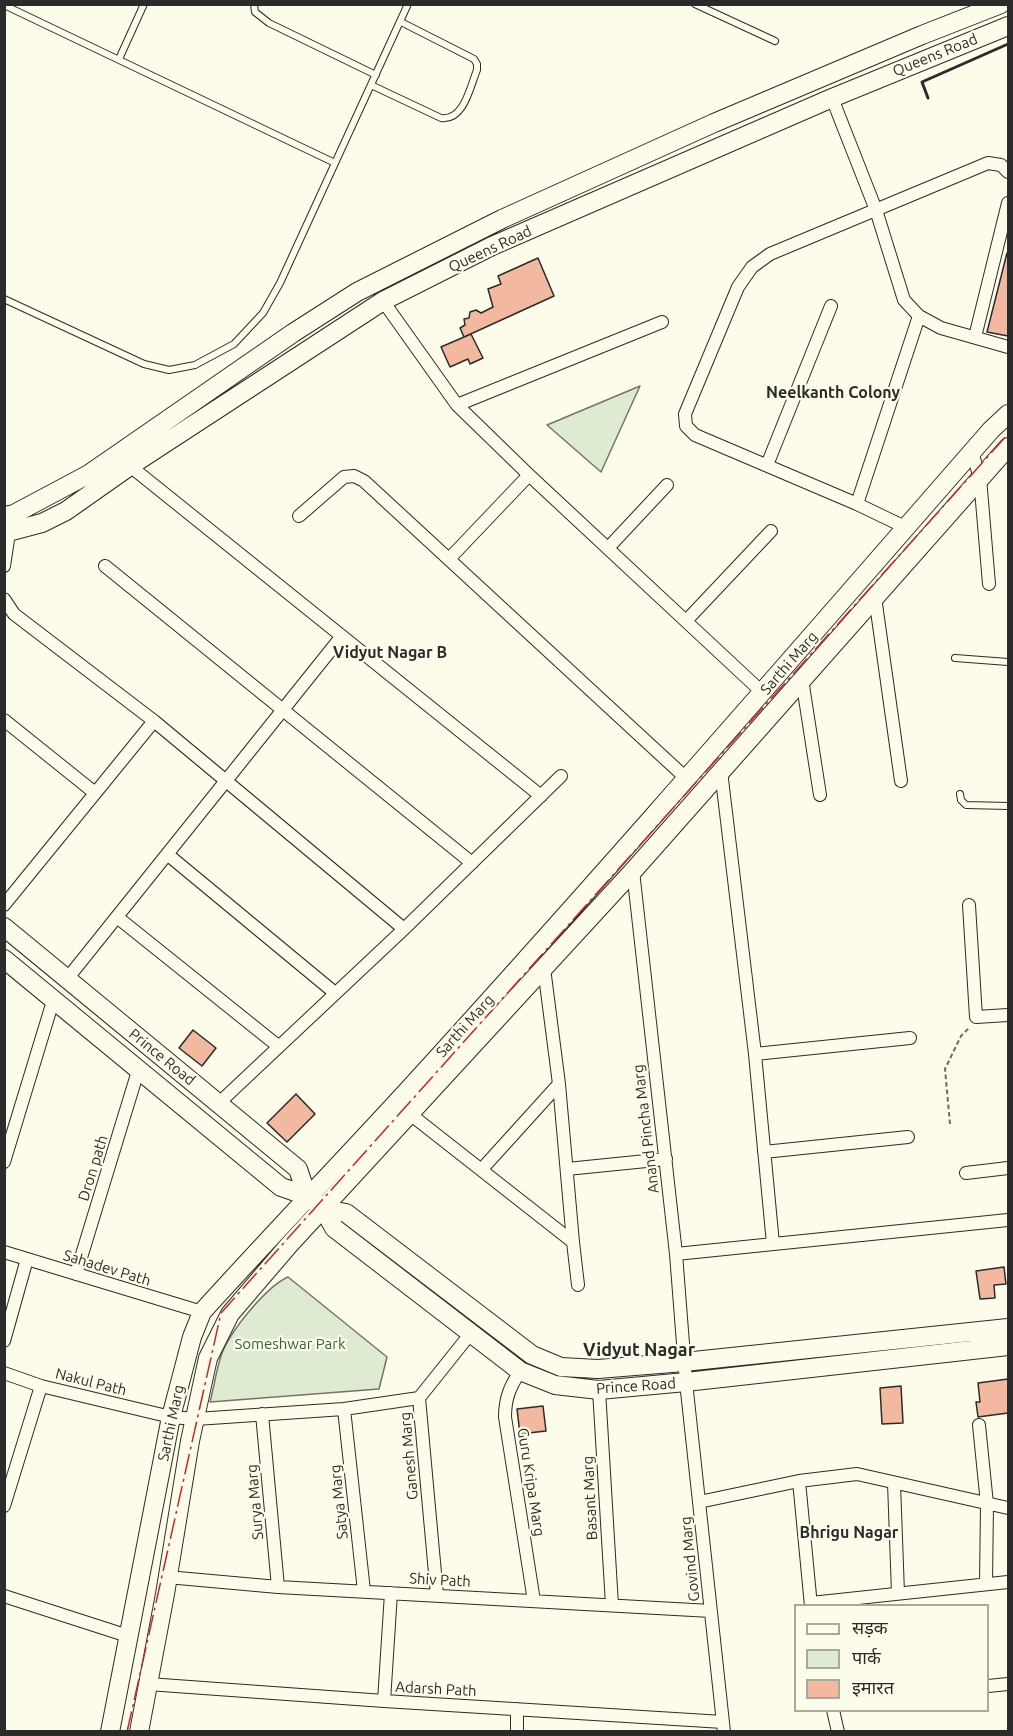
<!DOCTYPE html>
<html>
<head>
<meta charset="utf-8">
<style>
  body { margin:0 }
  #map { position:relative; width:1013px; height:1736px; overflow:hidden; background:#fdfbea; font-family:Ubuntu,"Noto Sans Devanagari",sans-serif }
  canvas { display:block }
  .frame { position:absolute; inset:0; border:6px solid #2b2b2b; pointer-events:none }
  .legend { position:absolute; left:794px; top:1604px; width:195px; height:108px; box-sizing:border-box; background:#fdfbea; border:2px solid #a9a89e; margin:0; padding:8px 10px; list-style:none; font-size:18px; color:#2b2b2b }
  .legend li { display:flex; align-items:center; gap:12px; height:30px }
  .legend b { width:30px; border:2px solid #a9a89e }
</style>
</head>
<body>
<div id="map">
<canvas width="1013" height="1736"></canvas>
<div class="frame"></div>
<ul class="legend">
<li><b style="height:8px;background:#fdfbea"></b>सड़क</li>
<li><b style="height:16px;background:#deebd1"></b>पार्क</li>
<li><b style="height:16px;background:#f2b8a0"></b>इमारत</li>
</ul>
</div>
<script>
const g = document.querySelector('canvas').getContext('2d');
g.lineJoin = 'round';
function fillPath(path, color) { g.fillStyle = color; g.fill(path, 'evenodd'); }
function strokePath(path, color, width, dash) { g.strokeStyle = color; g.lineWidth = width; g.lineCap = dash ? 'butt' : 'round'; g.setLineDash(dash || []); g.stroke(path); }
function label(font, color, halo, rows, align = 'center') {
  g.font = font + ' Ubuntu,sans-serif'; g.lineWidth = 4.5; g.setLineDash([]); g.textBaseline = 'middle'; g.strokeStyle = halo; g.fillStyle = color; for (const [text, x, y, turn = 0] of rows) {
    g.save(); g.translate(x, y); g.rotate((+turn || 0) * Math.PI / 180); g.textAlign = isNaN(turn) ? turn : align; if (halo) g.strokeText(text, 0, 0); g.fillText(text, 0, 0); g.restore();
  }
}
const green = new Path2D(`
  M640,386L601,472L547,425Z
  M288,1277L387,1357L379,1389L210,1402C214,1387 216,1371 221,1356C229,1332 266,1287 288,1277Z`);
fillPath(green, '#deebd1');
strokePath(green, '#74746e', 1.5);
const building = new Path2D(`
  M1007,253H1008V336L987,332Z
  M538,258L554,296L464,337L460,328L465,325L464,319L469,318L470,312L476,310L481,313L493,307L488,289L501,284L498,276Z
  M471,334L483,358L470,364L468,359L450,367L441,347Z
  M193,1030L216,1048L202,1066L179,1048Z
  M296,1094L315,1114L287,1142L267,1123Z
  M1004,1267L1006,1284L994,1285L995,1298L980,1299L976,1271Z
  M1008,1379V1413L978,1417L976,1402H980L978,1383Z
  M901,1386L903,1423L882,1424L880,1388Z
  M543,1406L546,1431L520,1434L517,1409Z`);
fillPath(building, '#f2b8a0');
strokePath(building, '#2b2b2b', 1.5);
const lane = new Path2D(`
  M254,4L255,12L269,23L376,75
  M695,4L775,41
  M4,5L335,163
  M119,59L144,4
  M371,85L441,118C464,121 470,87 477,70V64L474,59L401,22
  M4,299L144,364L169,370L195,365L234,344L263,313L280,283L408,4
  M955,658L1008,662
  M960,794L961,800L966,805L1008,806`);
const street = new Path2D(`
  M832,98L876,210L904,300L919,316L857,504
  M383,301L457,405L529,475L763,693
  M919,316L941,328L1008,347
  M975,337L1008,203
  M457,405L662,322
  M972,452L980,478L989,584
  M767,465L831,306
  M130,466L541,796
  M299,516L344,477L354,476L364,481L687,779
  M907,528L857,504L695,435L686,426L685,414L738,287L752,267L770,254L988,163L1001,165L1008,172
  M608,548L667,485
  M449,559L529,475
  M4,566L9,533
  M105,566L472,863
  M875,597L901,781
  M4,599L14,614L154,721L404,929
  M686,621L771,531
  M802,679L820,795
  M4,720L95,793
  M721,771L755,1054L773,1244
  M167,854L335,993
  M633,871L676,1254L686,1382L724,1732
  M4,905L154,721
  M969,905L976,1017L1008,1015
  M117,917L278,1046
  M544,968L559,1084L573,1242L578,1285
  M67,979L342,636
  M755,1054L910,1038
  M219,1103L404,929L561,776
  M410,1114L573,1242
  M764,1152L908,1137
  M4,1162L53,1001
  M482,1169L559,1084
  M567,1169L666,1159
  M966,1173L1008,1168
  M4,1252L202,1312
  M676,1254L1008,1220
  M76,1274L138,1071
  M4,1341L27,1259
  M520,1371C510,1387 505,1398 505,1417L534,1601
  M4,1373L41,1386L171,1417L196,1419L344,1409L419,1398
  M599,1390L612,1605
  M344,1409L364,1591
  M262,1414L278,1587
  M979,1425L987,1504L986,1584
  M799,1481L811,1606
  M894,1483L898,1593
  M699,1502L799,1481L857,1474L1008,1508
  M4,1506L41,1386
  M167,1577L278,1587L711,1611
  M437,1595L419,1398L471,1333
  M4,1596L128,1636
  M811,1603L1008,1582
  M148,1684L384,1701L723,1722
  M988,1686L1008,1684
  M384,1701L391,1593
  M833,1710L838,1732
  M517,1732V1709`);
const secondary = new Path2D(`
  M4,516L14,514L89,474L293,333L357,292L502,219L714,123L922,35L1001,4
  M4,533L42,523L66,511L130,466L383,301L492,246L832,98L1008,26
  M4,927L298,1169L307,1196
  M4,959L281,1187C311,1197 319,1199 334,1228L520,1371L555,1385L599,1390L686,1382L1008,1346
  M324,1209L346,1213L532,1355L561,1367L598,1369L684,1362L1008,1328
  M110,1732L171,1417L192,1337L202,1312C270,1237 340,1164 408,1090C606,873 798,651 991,430L1008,414
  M139,1732L165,1594L190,1441L208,1358L230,1314L289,1245L633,871L1008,447`);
strokePath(lane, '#2b2b2b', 8);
strokePath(street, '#2b2b2b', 14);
strokePath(secondary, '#2b2b2b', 20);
strokePath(new Path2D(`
  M950,1124L945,1069L961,1036L969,1028`), '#6a6964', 2, [4.5, 3]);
strokePath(lane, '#fdfbea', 6);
strokePath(street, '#fdfbea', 12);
strokePath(secondary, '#fdfbea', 18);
strokePath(new Path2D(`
  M928,98L922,82L1008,44`), '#2b2b2b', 3);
strokePath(new Path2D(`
  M127,1732L221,1313L1008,434`), '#c62828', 1.5, [21, 4.5, 3, 4.5]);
label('15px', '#2b2b2b', '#fdfbea', [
  ["Queens Road",935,55,-22],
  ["Queens Road",490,249,-25],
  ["Sarthi Marg",789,663,-49],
  ["Sarthi Marg",465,1026,-48],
  ["Prince Road",162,1057,39],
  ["Anand Pincha Marg",646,1129,-97],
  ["Dron path",93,1168,-73],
  ["Sahadev Path",107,1268,17],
  ["Nakul Path",91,1382,14],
  ["Prince Road",636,1386,-4],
  ["Sarthi Marg",171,1423,-78],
  ["Ganesh Marg",409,1456,-95],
  ["Guru Kripa Marg",531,1482,81],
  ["Basant Marg",590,1498,-93],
  ["Surya Marg",255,1502,-95],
  ["Satya Marg",339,1502,-96],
  ["Govind Marg",690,1559,-96],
  ["Shiv Path",440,1580,3],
  ["Adarsh Path",436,1689,3]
]);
label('15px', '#34623c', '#fdfbea', [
  ["Someshwar Park",290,1344]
]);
label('bold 16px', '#2b2b2b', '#fdfbea', [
  ["Neelkanth Colony",833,393],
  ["Vidyut Nagar B",390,653],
  ["Bhrigu Nagar",849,1533]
]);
label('bold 18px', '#2b2b2b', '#fdfbea', [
  ["Vidyut Nagar",639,1350]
]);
</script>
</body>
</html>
